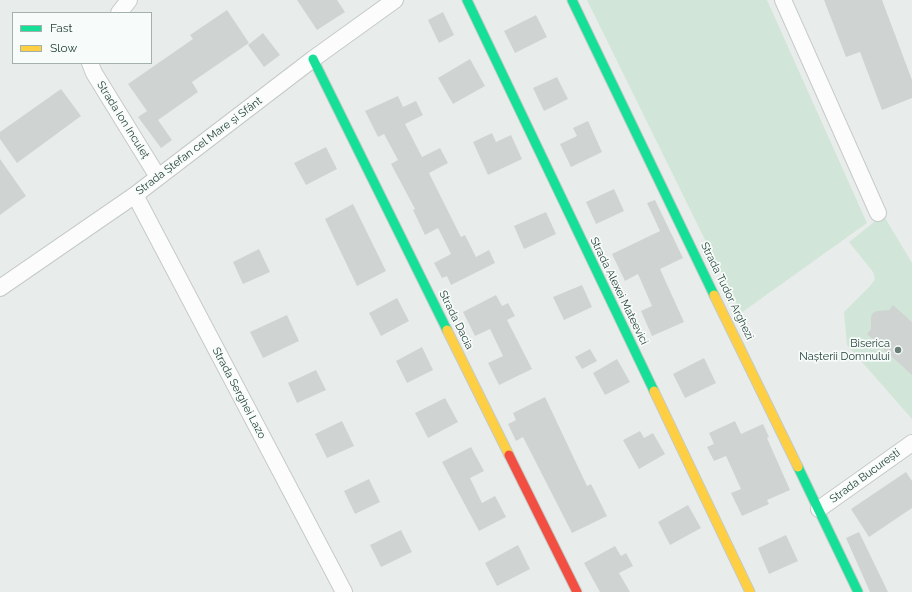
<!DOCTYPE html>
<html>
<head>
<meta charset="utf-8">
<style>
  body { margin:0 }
  #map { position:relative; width:912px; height:592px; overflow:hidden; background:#e8edeb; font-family:Raleway,sans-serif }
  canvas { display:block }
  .legend { position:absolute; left:12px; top:12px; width:140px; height:52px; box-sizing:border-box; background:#f7fbf9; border:1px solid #a3b1ad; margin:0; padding:5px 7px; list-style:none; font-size:12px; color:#24423a }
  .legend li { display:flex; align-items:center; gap:8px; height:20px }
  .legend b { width:20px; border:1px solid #a3b1ad }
</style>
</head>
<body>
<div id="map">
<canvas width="912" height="592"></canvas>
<ul class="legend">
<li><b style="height:5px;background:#16e098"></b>Fast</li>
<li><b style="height:5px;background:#ffcf43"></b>Slow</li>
</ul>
</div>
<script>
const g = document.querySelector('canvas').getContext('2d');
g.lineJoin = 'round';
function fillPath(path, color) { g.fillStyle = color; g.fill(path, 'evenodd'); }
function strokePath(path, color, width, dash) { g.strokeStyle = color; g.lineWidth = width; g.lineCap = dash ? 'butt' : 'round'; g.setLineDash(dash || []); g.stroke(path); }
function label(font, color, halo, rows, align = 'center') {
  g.font = font + ' Raleway,sans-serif'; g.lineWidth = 3.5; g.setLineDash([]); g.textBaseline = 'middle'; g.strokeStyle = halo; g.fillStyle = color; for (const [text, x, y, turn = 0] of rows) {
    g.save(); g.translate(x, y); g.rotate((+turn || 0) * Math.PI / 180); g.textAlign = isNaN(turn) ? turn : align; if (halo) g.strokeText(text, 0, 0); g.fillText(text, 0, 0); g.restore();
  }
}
fillPath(new Path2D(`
  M587,0H767L867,223L741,313Z
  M884,216L912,263V419L847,345L844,312L870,286L875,279L873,272L849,242L874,222Z`), '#d1e6d8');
fillPath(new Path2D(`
  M297,0H337L345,12L317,30Z
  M824,0H882L912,80V98L882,110L860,52L846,57Z
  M227,10L249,43L192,82L198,92L158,120L172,140L161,148L138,117L147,111L128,84L193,39L190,35Z
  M443,12L454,35L439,43L428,20Z
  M536,15L547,37L515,53L504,31Z
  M263,33L280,55L264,67L248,45Z
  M470,59L485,86L453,104L438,78Z
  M557,77L568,99L544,111L533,88Z
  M61,89L81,116L17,163L0,139V132Z
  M398,96L403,107L416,101L423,115L405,124L422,157L440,148L448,163L429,173L461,237L465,235L476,257L489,250L495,263L451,285L447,276L442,278L434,263L451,254L438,228L425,235L413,210L415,209L391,164L398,160L384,134L378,137L365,111Z
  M588,121L602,152L571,167L560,144L577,136L573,128Z
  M492,133L496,142L511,135L522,159L488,175L473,142Z
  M326,147L337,169L306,185L294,163Z
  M0,159L26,196L0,215Z
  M614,189L624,211L596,224L586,202Z
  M655,200L683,258L660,269L684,322L652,336L641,311L652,306L638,274L625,281L612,254L660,231L647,203Z
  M353,204L386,271L357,286L325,219Z
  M546,212L556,234L524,249L514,226Z
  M259,249L270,272L243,284L233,262Z
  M582,285L592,307L564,320L553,297Z
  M496,295L502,306L508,303L515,316L507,320L532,369L499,385L488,363L503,356L490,329L475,336L463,312Z
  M397,298L409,321L381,336L369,313Z
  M893,305L912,322V375L867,334L871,329V317L873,313L877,311L889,310Z
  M287,315L299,341L263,358L250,332Z
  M422,347L433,370L407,383L396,361Z
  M590,349L597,361L582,369L575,357Z
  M704,358L716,383L685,398L673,374Z
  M617,359L630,382L605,395L593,373Z
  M316,370L326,390L297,403L288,383Z
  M545,397L587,486L591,484L607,516L572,533L523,437L516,441L508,424L516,420L513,413Z
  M445,398L458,422L428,438L415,413Z
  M342,421L354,446L327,458L315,434Z
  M735,421L741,434L763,424L769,437L767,438L790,490L767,500L769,504L742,516L731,493L741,489L726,456L714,461L707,447L714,444L709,433Z
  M640,431L644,438L653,433L665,454L639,469L623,440Z
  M471,447L484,471L470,478L482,503L495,496L506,517L479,531L442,462Z
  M906,472L912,481V508L869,537L851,509Z
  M369,479L380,502L355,514L344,491Z
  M688,505L701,528L670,545L658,522Z
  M401,530L412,552L381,567L370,545Z
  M859,532L888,592H870L846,538Z
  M786,535L798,561L769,574L758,548Z
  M518,545L530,569L497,586L485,563Z
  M615,546L621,556L626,553L633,566L619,573L630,592H600L584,563Z`), '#cfd4d2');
const street = new Path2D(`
  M783,0L878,213
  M119,13L129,0
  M90,63L94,73L158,177
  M135,195L344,592
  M0,288L135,195L313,59L395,0
  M819,509L912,443`);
const fast = new Path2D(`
  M467,0L654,391
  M572,0L714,295
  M313,59L447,330
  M798,467L858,592`);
const slow = new Path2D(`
  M714,295L798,467
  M447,330L509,455
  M654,391L750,592`);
const jam = new Path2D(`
  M509,455L577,592`);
strokePath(street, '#c5cac8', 18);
strokePath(fast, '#c3cbc8', 11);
strokePath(slow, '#c3cbc8', 11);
strokePath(jam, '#c3cbc8', 11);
strokePath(street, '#fcfcfc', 16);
strokePath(fast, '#16e098', 9);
strokePath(slow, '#ffcf43', 9);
strokePath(jam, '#f24e42', 9);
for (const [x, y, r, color] of [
  [898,350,4,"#697e78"]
]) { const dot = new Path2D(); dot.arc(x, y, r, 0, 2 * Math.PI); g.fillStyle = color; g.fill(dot); strokePath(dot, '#f7fbf9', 1.5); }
label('11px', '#24423a', '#f7fbf9', [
  ["Strada Ion Inculeț",123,120,58],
  ["Strada Ștefan cel Mare și Sfânt",199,146,-37],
  ["Strada Alexei Mateevici",619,291,64],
  ["Strada Tudor Arghezi",727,291,64],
  ["Strada Dacia",456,320,64],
  ["Strada Serghei Lazo",239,393,62],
  ["Strada București",865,476,-36]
]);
label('11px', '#24423a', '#f7fbf9', [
  ["Biserica",890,344],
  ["Nașterii Domnului",890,357]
], 'right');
</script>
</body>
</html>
